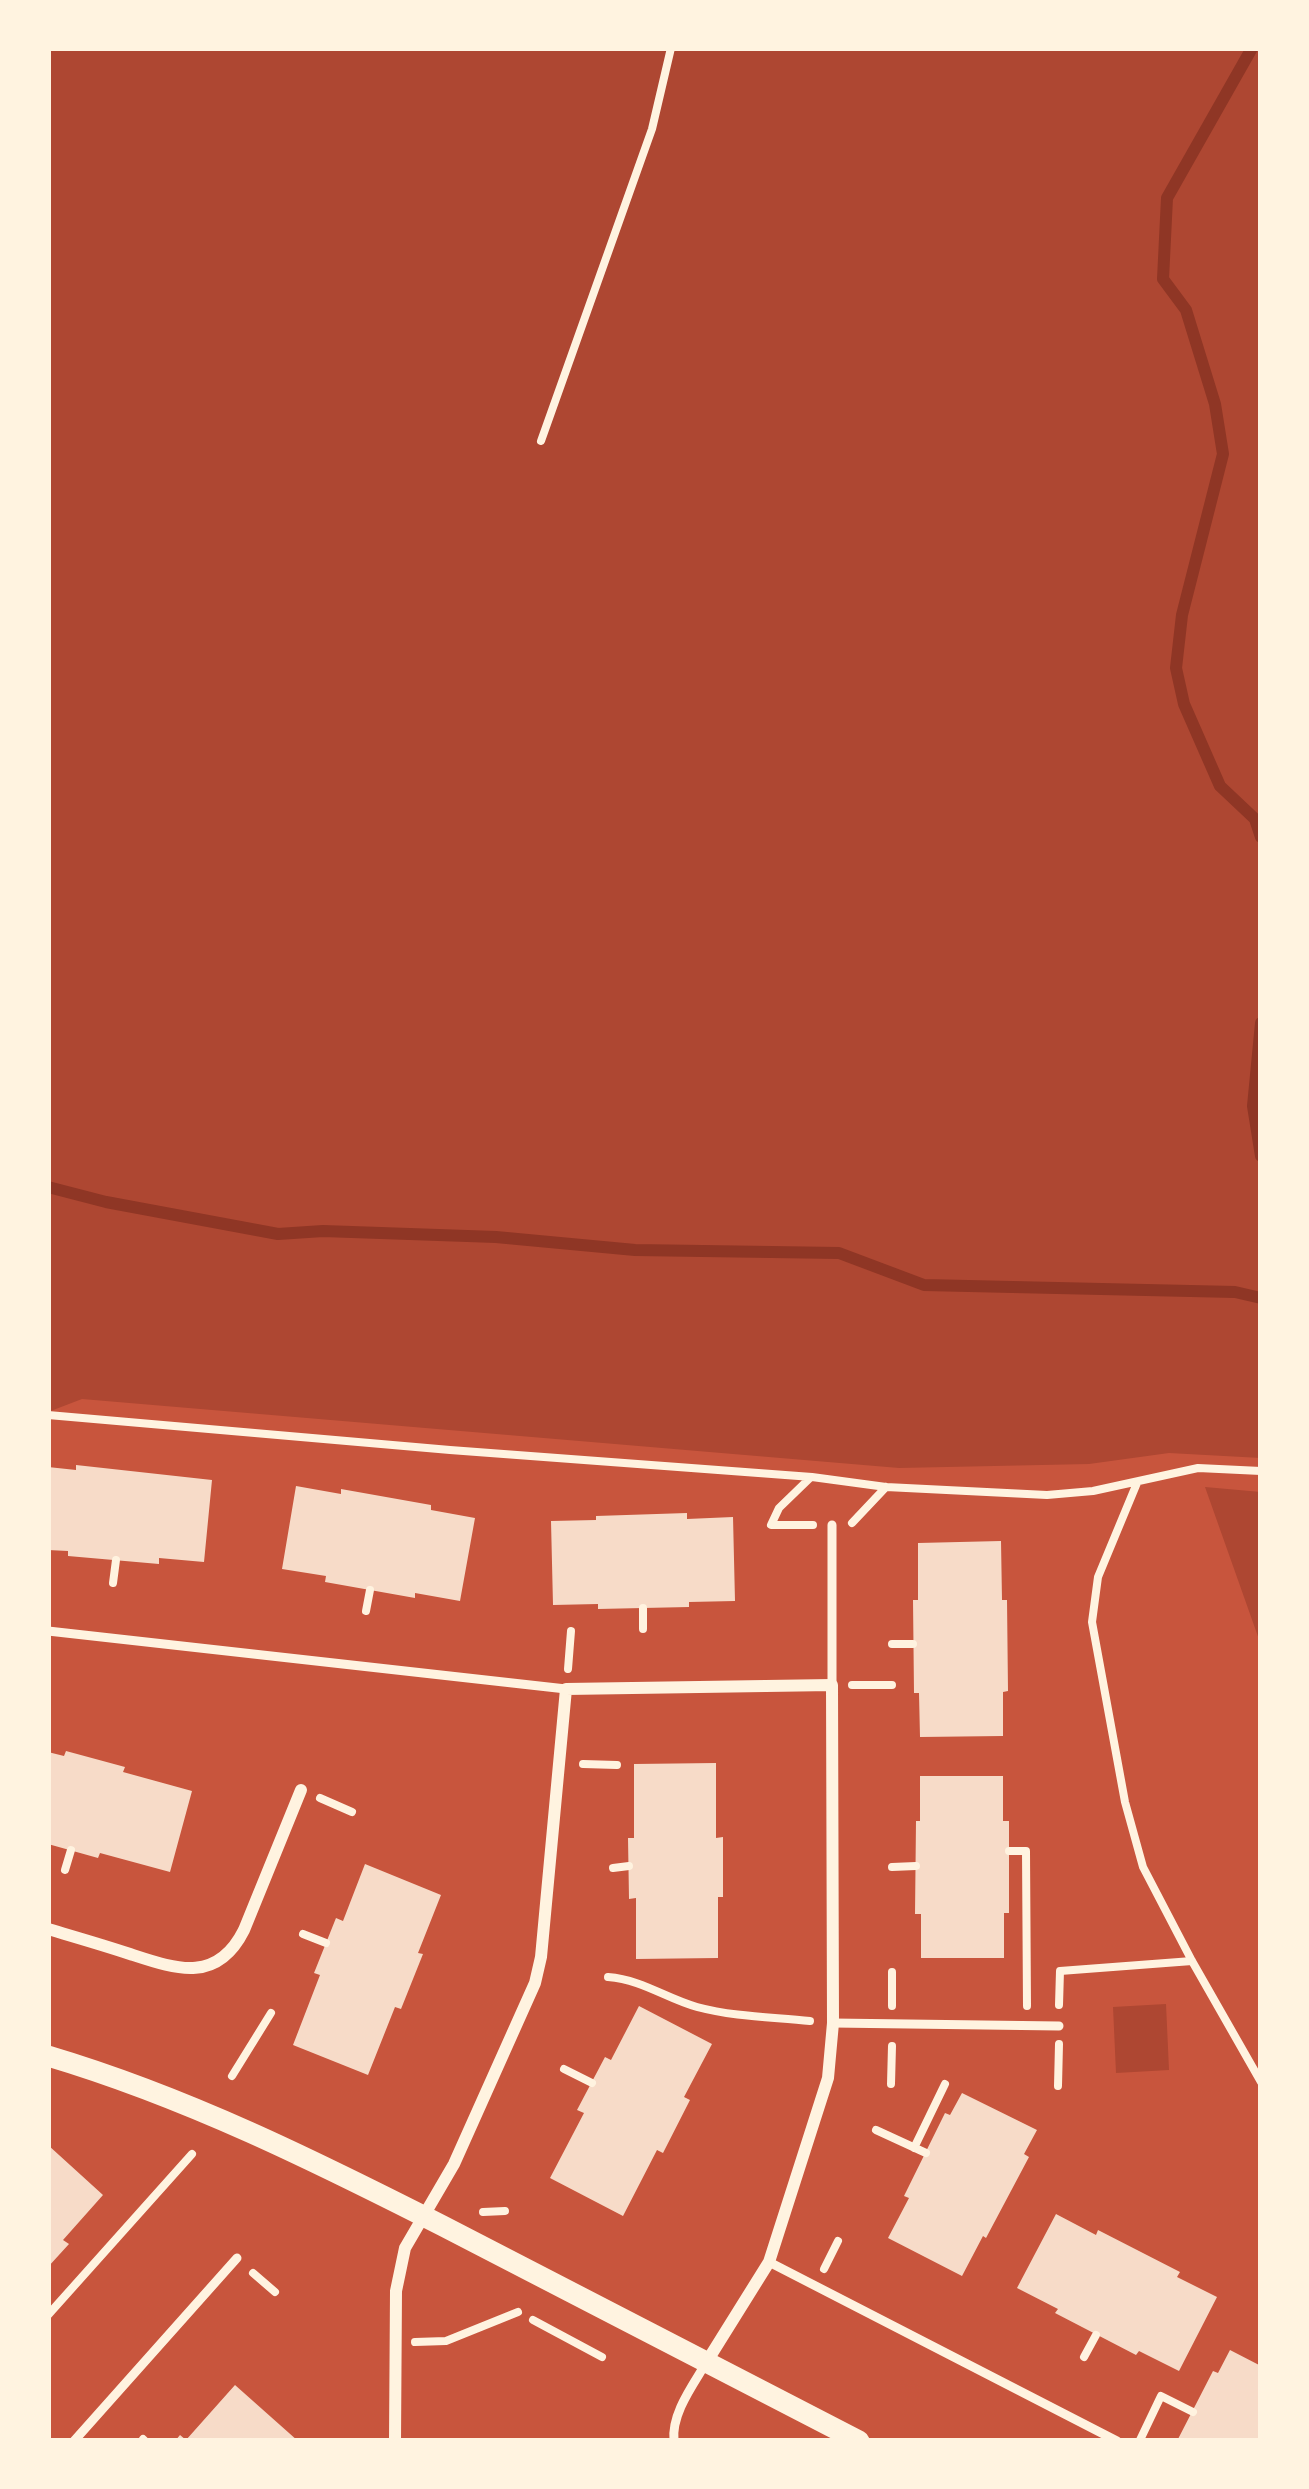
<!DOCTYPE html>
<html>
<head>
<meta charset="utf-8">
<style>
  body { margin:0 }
  #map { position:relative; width:1309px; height:2489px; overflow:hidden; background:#c8553d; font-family:"Public Sans",sans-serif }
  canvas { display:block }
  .frame { position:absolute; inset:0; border:51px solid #fff3e0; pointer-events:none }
</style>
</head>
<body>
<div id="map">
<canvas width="1309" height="2489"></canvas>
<div class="frame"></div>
</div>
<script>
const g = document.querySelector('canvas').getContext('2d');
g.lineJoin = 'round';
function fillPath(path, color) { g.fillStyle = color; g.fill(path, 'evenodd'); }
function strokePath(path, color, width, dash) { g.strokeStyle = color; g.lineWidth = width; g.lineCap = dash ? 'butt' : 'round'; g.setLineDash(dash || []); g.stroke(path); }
fillPath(new Path2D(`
  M48,48H1261V1458L1169,1453L1089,1464L899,1468L82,1399L48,1412Z
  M1205,1487L1261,1492V1645Z
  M1166,2004L1169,2070L1116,2073L1113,2007Z`), '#ae4732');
strokePath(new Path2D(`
  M1252,48L1167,198L1163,279L1186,310L1215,404L1223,454L1182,615L1176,668L1184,704L1220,786L1255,819L1261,837
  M1261,1023L1253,1106L1261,1156
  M48,1187L106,1202L278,1234L323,1231L496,1237L635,1250L839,1253L924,1285L1235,1292L1261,1298`), '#8f3625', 12);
fillPath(new Path2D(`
  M76,1465L212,1480L204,1562L159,1558V1564L68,1556V1551L48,1550V1467L76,1470Z
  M296,1486L341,1494V1489L431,1505V1510L475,1518L460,1601L415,1593V1598L325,1582L326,1576L282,1569Z
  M687,1513V1519L733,1517L735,1601L689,1602V1607L643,1608L598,1609V1604L553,1605L551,1521L596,1520V1516Z
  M1001,1541L1002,1600H1007L1008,1691L1003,1692V1736L920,1737L919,1693H914L913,1600H918V1543Z
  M66,1751L125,1767L123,1772L192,1791L170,1872L100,1853L98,1858L48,1844V1752L64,1756Z
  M716,1763V1838L723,1837V1897H718V1958L636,1959V1898L629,1899L628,1838H634V1764Z
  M920,1776H1003V1821H1009V1913H1004V1958H921V1914H915L916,1821H920Z
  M365,1864L441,1895L418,1953L423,1954L401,2009L395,2007L368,2075L293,2045L320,1975L314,1973L336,1918L343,1921Z
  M639,2006L712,2044L684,2097L690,2100L663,2153L657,2150L623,2216L550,2178L584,2113L577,2110L605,2057L611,2060Z
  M962,2093L1037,2130L1024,2154L1029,2157L986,2238L983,2236L962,2276L888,2238L909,2198L904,2196L945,2113L950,2115Z
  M48,2145L103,2195L63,2240L69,2244L48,2267Z
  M1056,2214L1096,2235L1098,2230L1180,2272L1177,2277L1217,2297L1179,2371L1139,2351L1136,2355L1055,2313L1058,2309L1017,2288Z
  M1230,2350L1261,2366V2441H1177L1213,2371L1218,2373Z
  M235,2385L298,2441H175L180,2435L186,2440Z`), '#f7dbc8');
strokePath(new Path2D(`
  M541,441L652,129L671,48
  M48,1415L450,1450L812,1477L886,1487L1047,1495L1093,1491L1198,1468L1261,1471
  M810,1478L779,1508L771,1525H813
  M1137,1483L1098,1577L1092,1622L1125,1802L1143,1867L1192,1961L1261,2082
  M852,1523L886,1487
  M113,1583L116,1560
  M643,1608V1629
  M366,1611L370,1590
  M892,1644H913
  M568,1669L571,1631
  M852,1685H892
  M583,1764L617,1765
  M320,1798L352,1812
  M1009,1851H1026L1027,2006
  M892,1867L916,1866
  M613,1868L629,1866
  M65,1870L71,1850
  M303,1934L326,1943
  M608,1977C643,1980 665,1998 697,2007C735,2017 772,2017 810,2021
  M1059,2005L1060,1971L1192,1961
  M892,2006V1972
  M564,2069L592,2083
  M232,2076L271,2013
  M891,2084L892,2046
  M1058,2086L1059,2044
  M876,2130L926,2153
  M914,2148L945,2084
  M483,2212L505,2211
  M824,2269L838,2241
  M253,2273L275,2292
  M48,2315L192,2154
  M533,2320L602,2357
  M415,2342L446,2341L518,2312
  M1084,2357L1096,2335
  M143,2439L145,2441
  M1140,2440L1161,2396L1193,2412`), '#fff3e0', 8);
strokePath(new Path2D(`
  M832,1525V1685
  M48,1631L566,1689
  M833,2023L1059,2026
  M769,2262L1117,2441
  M74,2441L237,2258
  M674,2441C671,2414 693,2385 706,2363`), '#fff3e0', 9);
strokePath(new Path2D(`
  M48,1929C75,1937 103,1945 130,1954C176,1969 217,1984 244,1930L301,1790
  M395,2441L396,2291L405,2248L454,2164L535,1983L541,1957L566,1689L832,1685L833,2023L828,2078L769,2262L706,2363`), '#fff3e0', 12);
strokePath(new Path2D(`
  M48,2056C186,2097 315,2161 443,2226C582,2297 720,2370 859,2441`), '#fff3e0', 21);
</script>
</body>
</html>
